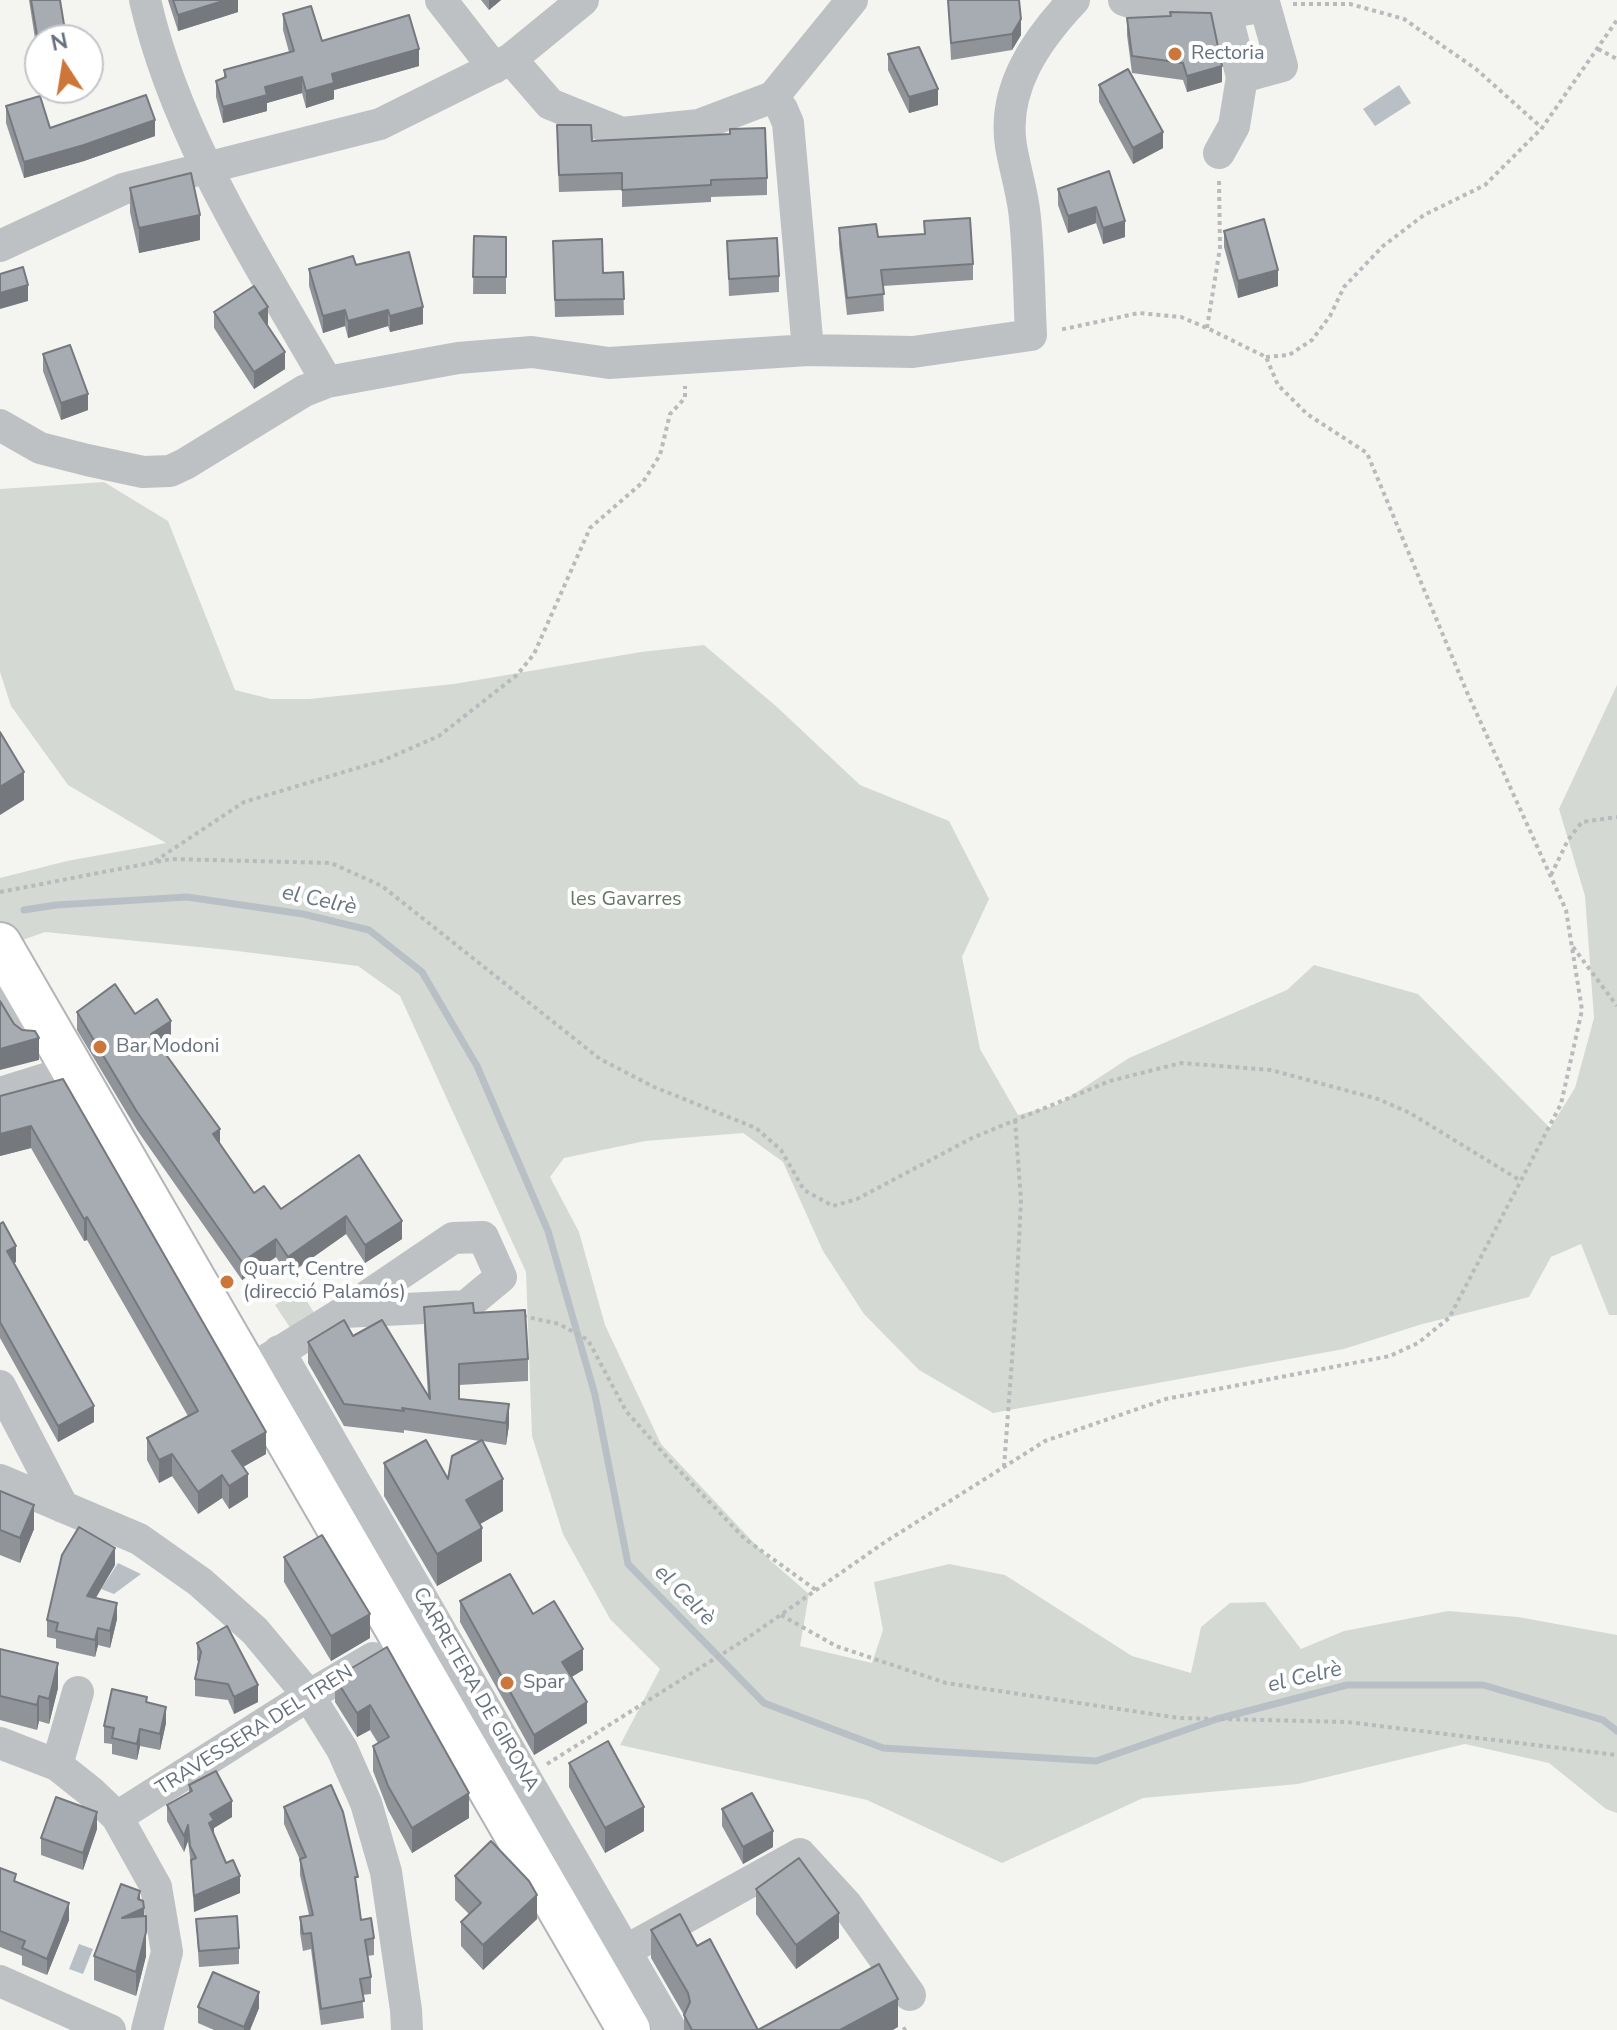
<!DOCTYPE html>
<html>
<head>
<meta charset="utf-8">
<style>
  body { margin:0 }
  #map { position:relative; width:1617px; height:2030px; overflow:hidden; background:#f4f4f1; font-family:"Nunito Sans",sans-serif }
  canvas { display:block }
  .north { position:absolute; left:24px; top:24px; width:80px; height:80px; box-sizing:border-box; background:#fff; border:2px solid #c2c6cb; border-radius:50%; rotate:348deg; font-size:22px; font-weight:700; line-height:32px; text-align:center; color:#67707e }
  .north::after { content:''; display:block; margin:auto; width:28px; height:36px; background:#cc763a; clip-path:polygon(50% 0,100% 100%,50% 72%,0 100%) }
</style>
</head>
<body>
<div id="map">
<canvas width="1617" height="2030"></canvas>
<div class="north">N</div>
</div>
<script>
const g = document.querySelector('canvas').getContext('2d');
g.lineJoin = 'round';
function fillPath(path, color) { g.fillStyle = color; g.fill(path, 'evenodd'); }
function strokePath(path, color, width, dash) { g.strokeStyle = color; g.lineWidth = width; g.lineCap = dash ? 'butt' : 'round'; g.setLineDash(dash || []); g.stroke(path); }
function label(font, color, halo, rows, align = 'center') {
  g.font = font + ' "Nunito Sans",sans-serif'; g.lineWidth = 8; g.setLineDash([]); g.textBaseline = 'middle'; g.strokeStyle = halo; g.fillStyle = color; for (const [text, x, y, turn = 0] of rows) {
    g.save(); g.translate(x, y); g.rotate((+turn || 0) * Math.PI / 180); g.textAlign = isNaN(turn) ? turn : align; if (halo) g.strokeText(text, 0, 0); g.fillText(text, 0, 0); g.restore();
  }
}
fillPath(new Path2D(`
  M104,482L168,521L235,690L271,699H309L454,684L641,652L704,645L777,707L860,785L949,821L989,899L962,957L980,1049L1018,1115L1057,1105L1129,1058L1287,990L1314,965L1418,994L1550,1128L1575,1088L1594,1018L1585,896L1559,809L1617,685V1315H1609L1581,1244L1551,1257L1529,1297L1419,1325L1344,1349L993,1413L919,1370L864,1314L823,1251L783,1162L743,1133L645,1141L564,1158L550,1177L579,1232L605,1325L661,1444L771,1561L809,1594L800,1646L872,1663L883,1630L874,1582L949,1564L1005,1575L1132,1656L1191,1673L1201,1627L1230,1603L1265,1602L1301,1649L1344,1631L1448,1611L1518,1617L1617,1635V1813L1606,1809L1549,1763L1465,1744L1298,1784L1143,1798L1002,1863L867,1800L620,1745L660,1669L610,1619L563,1534L532,1436L526,1272L400,996L358,966L229,950L45,932L0,948V878L67,861L166,843L68,785L11,706L0,672V489Z
  M299,1289L315,1314L291,1329L275,1305Z`), '#d4dad3');
fillPath(new Path2D(`
  M1399,85L1411,103L1375,126L1363,109Z
  M118,1563L141,1574L114,1594L101,1589Z
  M79,1944L93,1949L83,1974L69,1969Z`), '#b9c0c5');
strokePath(new Path2D(`
  M24,910L56,905L187,897L303,914L369,930L422,972L477,1066L548,1231L595,1395L628,1564L764,1703L883,1748L1096,1761L1217,1719L1347,1685H1483L1603,1720L1617,1731`), '#b9c0c5', 7);
const major = new Path2D(`
  M0,944L629,2030`);
strokePath(major, '#b2b4b8', 46);
strokePath(new Path2D(`
  M1293,4H1350L1404,19L1476,69L1542,128
  M1598,49L1617,59
  M1207,328L1220,248L1219,179
  M1266,357L1289,355L1312,340L1330,316L1344,287L1383,246L1424,215L1485,185L1542,128L1617,20
  M155,861L244,802L384,760L439,736L517,675L534,654L590,528L643,482L660,455L670,414L685,398V386
  M1551,875L1568,840L1582,822L1617,817
  M0,892L171,859L331,863L382,886L600,1059L654,1087L756,1128L781,1150L804,1190L833,1206L857,1199L972,1138L1110,1081L1181,1063L1271,1070L1378,1099L1410,1113L1521,1181
  M1573,947L1617,1006
  M523,1316L559,1324L588,1340L626,1411L673,1464L745,1539L816,1590
  M1004,1467L1015,1319L1021,1200L1015,1120
  M781,1615L836,1646L946,1683L1179,1718L1347,1722L1617,1755
  M547,1764L746,1639L885,1542L1045,1441L1166,1399L1390,1356L1418,1343L1449,1318L1561,1104L1582,1010L1566,910L1466,690L1367,453L1307,414L1278,385L1266,357L1207,328L1181,317L1139,313L1059,330
  M903,2030L906,2028`), '#b8babc', 4, [4, 4]);
strokePath(new Path2D(`
  M145,0C176,137 258,261 327,382
  M441,0L494,68
  M1124,0L1148,8L1219,11L1226,13L1265,6
  M511,59L550,104L622,133L699,125L773,97L852,0
  M1242,77L1282,66L1265,6L1256,0
  M773,97L782,109L788,123L808,350
  M1219,153L1234,126L1242,77L1226,13
  M0,246L123,189L380,124L511,59L583,0
  M0,425L40,448L87,460L143,472L170,471L185,464L304,391L327,382L458,358L532,352L609,363L808,350L913,352L1031,335C1029,296 1029,257 1025,218C1023,194 1015,170 1011,146C1002,89 1036,40 1074,0
  M0,987L30,1035
  M0,1093L74,1070
  M279,1351L671,2030
  M263,1362L344,1312L453,1238L483,1237L501,1277L466,1306L344,1312
  M0,1386L63,1507
  M0,1480L139,1539L200,1582L255,1631L309,1696L342,1749L366,1803L386,1872L406,2010L407,2030
  M0,1743L57,1765L91,1792L117,1817L156,1887L167,1952L147,2030
  M57,1765L78,1692
  M117,1817L298,1702L373,1658
  M607,1961L800,1854L846,1904L910,1995
  M0,1981L110,2030`), '#bec1c4', 32);
strokePath(major, '#fff', 42);
fillPath(new Path2D(`
  M29,0H60L66,40H40V57L38,58Z
  M168,0H238V12L178,31Z
  M481,0H501L489,10Z
  M948,0L1021,35L1012,50L951,60Z
  M283,14L322,41L419,66L334,90V99L306,108L302,93L267,103V111L223,123L216,97V81L224,78V70L289,52L283,30Z
  M1127,18L1222,82L1187,92L1183,80L1132,73L1127,35Z
  M888,54L938,105L909,113L888,70Z
  M1099,85L1163,148L1133,164L1099,102Z
  M6,106L50,128L155,136L84,161L24,178L6,123Z
  M557,141H592L767,178V195L711,197V202L622,207V190L559,192Z
  M1109,171L1125,237L1103,244L1096,223L1068,233L1058,205V189Z
  M130,188L200,240L139,253L130,212Z
  M924,221L973,264V280L883,286L884,311L847,315L839,245V228L878,237L924,234Z
  M1224,231L1278,286L1238,298L1224,247Z
  M474,236L506,237V294H473Z
  M553,241L603,273L623,272L624,315L555,317Z
  M727,241L779,276V292L729,296Z
  M356,265L423,324L390,332L388,326L348,338L345,326L323,333L309,286V269Z
  M214,312L268,324H267L285,369L254,389L214,328Z
  M43,354L88,410L61,420L43,371Z
  M77,1012L135,1014L171,1039L160,1046L220,1144L254,1193L281,1209L359,1155L402,1239L365,1263L346,1234L288,1275L276,1257L242,1280L137,1130L77,1030Z
  M63,1079L266,1454L243,1467L248,1497L229,1509L222,1498L198,1514L172,1476L159,1483L147,1460V1438L188,1416L87,1240L84,1241L31,1148L0,1156V1096Z
  M0,1224L16,1262L14,1263L94,1422L58,1442L0,1338Z
  M424,1307L474,1313L528,1359V1381L459,1385V1399L509,1425L506,1445L483,1441L503,1511L480,1524L482,1561L437,1586L384,1496V1463L448,1479L480,1441L404,1430V1433L344,1426L308,1363V1342L353,1336L428,1396L424,1328Z
  M0,1491L34,1529L20,1563L0,1555Z
  M284,1557L370,1638L331,1661L284,1582Z
  M115,1565L96,1598L117,1619L110,1648L98,1645L95,1657L56,1648V1639L47,1637V1620Z
  M460,1601L533,1614L583,1670L571,1677L587,1723L534,1755L460,1622Z
  M197,1643L258,1702L234,1714L228,1700L195,1696V1679L199,1663L197,1660Z
  M387,1647L469,1818L412,1853L388,1810L373,1771V1746L378,1743L370,1730L357,1737L335,1702V1678Z
  M0,1649L58,1688L49,1724L39,1721L37,1730L0,1720Z
  M147,1702L166,1723L160,1750L140,1746L137,1760L112,1754V1744L104,1743V1726Z
  M569,1763L644,1831L605,1853L569,1787Z
  M189,1785L232,1817L214,1828V1834L240,1893L194,1912L191,1865L188,1841L184,1852L167,1821V1805L189,1793Z
  M284,1807L358,1893L361,1920L374,1938V1955L367,1956L371,1977V1994L362,1995L364,2018L321,2025L311,1949L303,1951L300,1933V1917L309,1915L300,1875V1860L284,1824Z
  M722,1809L773,1847L743,1864L722,1826Z
  M97,1829L83,1870L41,1855V1838Z
  M0,1868L16,1883L69,1920L47,1975L22,1965V1956L0,1947Z
  M455,1876L537,1919L483,1970L461,1946V1922L469,1914L455,1900Z
  M756,1889L839,1938L796,1969L756,1914Z
  M140,1900L144,1916L146,1956L136,1996L94,1980V1956Z
  M196,1919L239,1948V1964L199,1967Z
  M651,1930L697,1946L758,2030H684V2015L651,1958Z
  M198,2007L259,2008L250,2030H214L198,2023Z`), '#909499');
fillPath(new Path2D(`
  M226,0H238V12L178,31V15Z
  M489,0H501L489,10Z
  M1021,19V35L1012,50V34Z
  M419,49V66L334,90V99L306,108V91L332,74Z
  M1222,66V82L1187,92V76Z
  M302,77V93L267,103V111L223,123V107L265,87Z
  M938,89V105L909,113V97Z
  M155,120V136L84,161L24,178V162Z
  M1163,132V148L1133,164V148Z
  M1096,207V223L1068,233V216Z
  M200,215V240L139,253V228Z
  M1125,221V237L1103,244V228Z
  M1278,270V286L1238,298V281Z
  M28,285V301L0,309V293Z
  M268,307V324L259,329V313Z
  M423,307V324L390,332V316Z
  M345,310V326L323,333V316Z
  M388,310V326L348,338V321Z
  M285,352V369L254,389V372Z
  M88,394V410L61,420V403Z
  M24,772V800L0,815V787Z
  M171,1021V1039L151,1052V1034Z
  M39,1038V1060L0,1070V1049Z
  M31,1126V1148L0,1156V1134Z
  M220,1129V1147L213,1134Z
  M346,1216V1234L288,1275V1257Z
  M87,1217V1240L84,1241V1219Z
  M402,1221V1239L365,1263V1245Z
  M276,1239V1257L242,1280V1262Z
  M16,1246V1262L7,1267V1251Z
  M509,1404V1425L506,1445V1423Z
  M94,1406V1422L58,1442V1426Z
  M266,1432V1454L232,1473V1451Z
  M172,1454V1476L159,1483V1460Z
  M248,1474V1497L229,1509V1486Z
  M222,1475V1498L198,1514V1492Z
  M503,1479V1511L466,1532V1500Z
  M34,1505V1529L20,1563V1538Z
  M482,1528V1561L437,1586V1554Z
  M115,1548V1565L87,1612V1596Z
  M117,1603V1619L110,1648V1631Z
  M370,1614V1638L331,1661V1636Z
  M98,1628V1645L95,1657V1640Z
  M583,1649V1670L562,1683V1662Z
  M58,1663V1688L49,1724V1699Z
  M258,1685V1702L234,1714V1697Z
  M39,1696V1721L37,1730V1705Z
  M587,1702V1723L534,1755V1735Z
  M370,1705V1730L357,1737V1713Z
  M166,1707V1723L160,1750V1734Z
  M140,1729V1746L137,1760V1744Z
  M469,1793V1818L412,1853V1828Z
  M232,1801V1817L214,1828V1837L209,1839L210,1814Z
  M644,1807V1831L605,1853V1828Z
  M97,1812V1829L83,1870V1853Z
  M188,1825V1841L184,1852V1836Z
  M773,1831V1847L743,1864V1847Z
  M240,1876V1893L194,1912V1896Z
  M140,1891V1910L144,1908V1933L122,1918L138,1899Z
  M537,1895V1919L483,1970V1945Z
  M69,1903V1920L47,1975V1959Z
  M839,1913V1938L796,1969V1945Z
  M146,1932V1956L136,1996V1972Z
  M259,1992V2008L250,2030H244V2027Z
  M898,1999V2027L893,2030H840Z`), '#75787d');
const building = new Path2D(`
  M31,0H60L66,37L38,41Z
  M173,0H226L178,15Z
  M948,0H1019L1021,19L1012,34L951,43Z
  M311,6L322,41L409,15L419,49L332,74L334,83L306,91L302,77L265,87L267,95L223,107L216,81L226,77L224,70L294,51L283,14Z
  M1170,12L1211,13L1222,66L1187,76L1183,63L1132,56L1127,18L1171,16Z
  M919,47L938,89L909,97L888,54Z
  M1128,69L1163,132L1133,148L1099,85Z
  M146,95L155,120L84,145L24,162L6,106L40,96L50,128Z
  M557,125H591L592,141L730,134V129L765,128L767,178L711,180V185L622,190V173L559,175Z
  M1109,171L1125,221L1103,228L1096,207L1068,216L1058,189Z
  M191,173L200,215L139,228L130,188Z
  M970,218L973,264L881,270L884,294L847,298L839,228L876,224L878,237L925,234L924,221Z
  M1264,219L1278,270L1238,281L1224,231Z
  M474,236L506,237V277H473Z
  M777,238L779,276L729,279L727,241Z
  M602,239L603,273L623,272L624,299L555,300L553,241Z
  M409,252L423,307L390,316L388,310L348,321L345,310L323,316L309,269L353,256L356,265Z
  M23,267L28,285L0,293V274Z
  M254,286L268,307L259,313L285,352L254,372L214,312Z
  M70,345L88,394L61,403L43,354Z
  M0,732L24,772L0,787Z
  M115,984L135,1014L157,999L171,1021L151,1034L220,1129L213,1134L254,1193L264,1186L281,1209L359,1155L402,1221L365,1245L346,1216L288,1257L276,1239L242,1262L137,1112L77,1012Z
  M0,1001L14,1024L22,1030L35,1031L39,1038L0,1049Z
  M63,1079L266,1432L232,1451L248,1474L229,1486L222,1475L198,1492L172,1454L159,1460L147,1438L198,1411L87,1217L84,1219L31,1126L0,1134V1096Z
  M3,1222L16,1246L7,1251L94,1406L58,1426L0,1322V1224Z
  M473,1303L474,1313L525,1310L528,1359L459,1364V1399L509,1404L506,1423L402,1408L404,1411L344,1404L308,1342L344,1320L353,1336L382,1320L430,1399L424,1307Z
  M426,1440L448,1479L452,1456L482,1440L503,1479L466,1500L482,1528L437,1554L384,1463Z
  M0,1491L34,1505L20,1538L0,1530Z
  M79,1527L115,1548L87,1596L117,1603L110,1631L98,1628L95,1640L56,1631L58,1623L47,1620L62,1555Z
  M322,1535L370,1614L331,1636L284,1557Z
  M510,1574L533,1614L554,1601L583,1649L562,1662L587,1702L534,1735L460,1601Z
  M227,1626L258,1685L234,1697L228,1684L195,1679L201,1652L197,1643Z
  M387,1647L469,1793L412,1828L388,1786L373,1746L389,1737L370,1705L357,1713L335,1678Z
  M0,1649L58,1663L49,1699L39,1696L37,1705L0,1696Z
  M112,1689L147,1697L146,1702L166,1707L160,1734L140,1729L137,1744L112,1738L114,1728L104,1726Z
  M608,1741L644,1807L605,1828L569,1763Z
  M216,1771L232,1801L210,1814L214,1820L209,1823L226,1863L233,1860L240,1876L194,1896L191,1860L196,1858L190,1846L188,1825L184,1836L167,1805L192,1791L189,1785Z
  M331,1785L343,1812L358,1877H355L361,1920L371,1918L374,1938L365,1940L371,1977L360,1979L364,2001L321,2009L311,1933L303,1934L300,1917L313,1915L300,1859L306,1857L284,1807Z
  M752,1793L773,1831L743,1847L722,1809Z
  M56,1797L97,1812L83,1853L41,1838Z
  M491,1841L529,1881L537,1895L483,1945L461,1922L481,1903L455,1876Z
  M799,1858L839,1913L796,1945L756,1889Z
  M0,1868L16,1874L14,1881L69,1903L47,1959L22,1948L25,1941L0,1931Z
  M121,1884L140,1891L138,1899L143,1901L144,1908L122,1918L146,1916V1932L136,1972L94,1956Z
  M680,1914L697,1946L710,1939L758,2030H692L684,2015L690,2002L688,1993L651,1930Z
  M237,1916L239,1948L199,1951L196,1919Z
  M879,1964L898,1999L840,2030H758Z
  M213,1972L259,1992L244,2027L198,2007Z`);
fillPath(building, '#a7acb2');
strokePath(building, '#75787d', 2);
for (const [x, y, r, color] of [
  [1175,54,8,"#cc763a"],
  [100,1047,8,"#cc763a"],
  [227,1282,8,"#cc763a"],
  [507,1683,8,"#cc763a"]
]) { const dot = new Path2D(); dot.arc(x, y, r, 0, 2 * Math.PI); g.fillStyle = color; g.fill(dot); strokePath(dot, '#fff', 3); }
label('20px', '#67707e', '#fff', [
  ["Rectoria",1191,54],
  ["Bar Modoni",116,1047],
  ["Quart, Centre",243,1270],
  ["(direcció Palamós)",243,1293],
  ["Spar",523,1683]
], 'left');
label('20px', '#657665', '#fff', [
  ["les Gavarres",626,900]
]);
label('20px', '#67707e', '#fff', [
  ["CARRETERA DE GIRONA",475,1690,60],
  ["TRAVESSERA DEL TREN",255,1731,-32]
]);
label('italic 22px', '#687682', '#fff', [
  ["el Celrè",319,901,12],
  ["el Celrè",684,1596,45],
  ["el Celrè",1305,1678,-13]
]);
</script>
</body>
</html>
